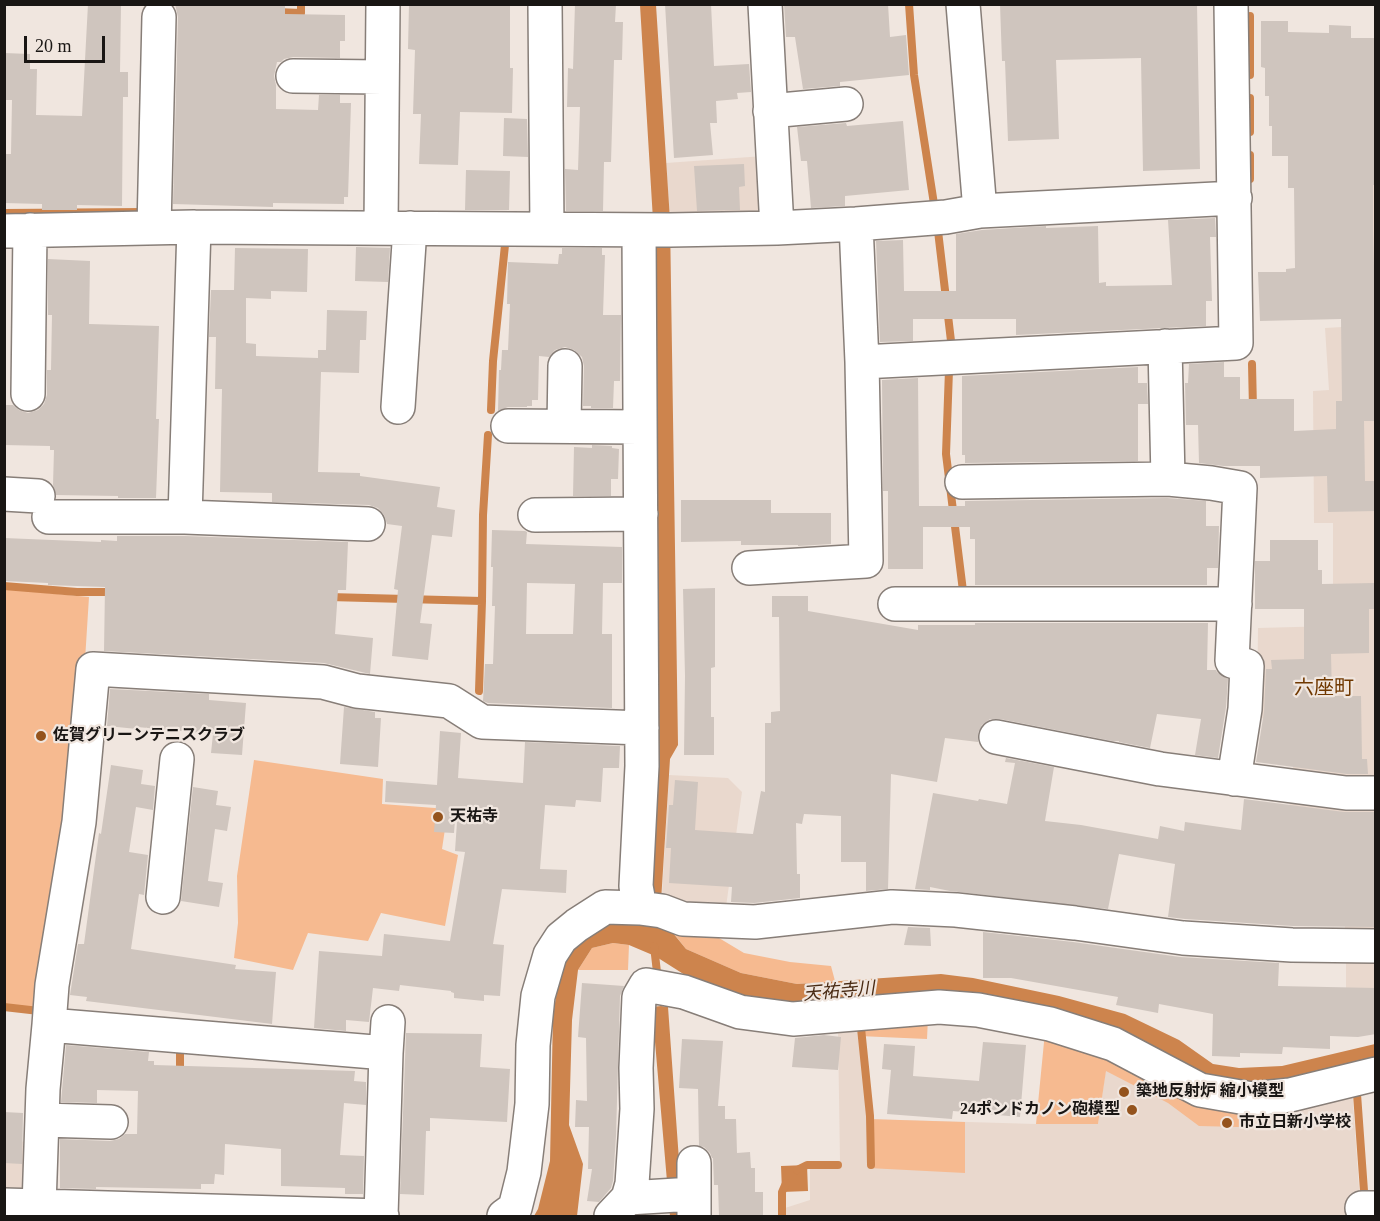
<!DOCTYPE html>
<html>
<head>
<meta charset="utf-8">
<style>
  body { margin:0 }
  #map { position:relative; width:1380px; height:1221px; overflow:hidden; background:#f0e6df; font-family:"Times New Roman",serif }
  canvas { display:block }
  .frame { position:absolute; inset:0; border:6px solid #191614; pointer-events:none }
  .scale { position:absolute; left:24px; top:36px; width:81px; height:27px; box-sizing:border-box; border:3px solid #191614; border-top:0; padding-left:8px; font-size:18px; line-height:21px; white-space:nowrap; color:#191614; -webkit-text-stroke:4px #f0e6df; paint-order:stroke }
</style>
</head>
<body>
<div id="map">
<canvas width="1380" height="1221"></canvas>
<div class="frame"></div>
<div class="scale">20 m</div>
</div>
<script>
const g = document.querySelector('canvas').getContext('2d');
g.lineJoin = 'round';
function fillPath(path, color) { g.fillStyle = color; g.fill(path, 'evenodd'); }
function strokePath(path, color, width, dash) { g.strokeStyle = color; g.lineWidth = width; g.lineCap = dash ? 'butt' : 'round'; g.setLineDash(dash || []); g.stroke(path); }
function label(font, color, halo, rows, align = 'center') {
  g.font = font + ' "Times New Roman","Noto Sans JP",serif'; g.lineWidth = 4.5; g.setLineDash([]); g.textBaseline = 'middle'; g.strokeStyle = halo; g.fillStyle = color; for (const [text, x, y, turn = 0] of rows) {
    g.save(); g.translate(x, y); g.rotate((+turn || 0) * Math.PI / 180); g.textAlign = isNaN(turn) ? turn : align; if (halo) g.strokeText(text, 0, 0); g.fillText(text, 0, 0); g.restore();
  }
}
fillPath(new Path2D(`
  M1375,80V941H1346L1339,838L1287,834L1297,720L1257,718L1258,628L1333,626V523H1314L1313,391L1329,390L1325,328L1342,327Z
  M764,156L767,218L670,220L666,163Z
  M669,775L728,778L742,792L725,914L670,906L662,894Z
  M1346,951H1375V996H1346Z
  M858,1030L867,1119L1036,1124H1098L1108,1055L1196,1097L1352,1088L1361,1216H785V1208L810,1200V1162L840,1161L838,1031Z
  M5,1141L34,1142L25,1193L5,1192Z`), '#e9d8cd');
fillPath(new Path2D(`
  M5,589L89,597L85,660L41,1008L5,1004Z
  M254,760L383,779L382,804L448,809L442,849L458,855L445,926L381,913L368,941L308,933L293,970L234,958L238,923L237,876Z
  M668,926L717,928L719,938L744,953L790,962L831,966L835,981L797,984L741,973L686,949Z
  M613,943L629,945L628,970H578L592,948Z
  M928,1018L927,1039L859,1036L858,1030Z
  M1045,1032L1255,1107L1239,1127L1199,1126L1168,1103L1106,1071L1098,1124H1036Z
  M867,1119L965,1122V1173L868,1168Z`), '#f6ba90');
fillPath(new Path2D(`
  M640,5H656L670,220L678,745L670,759L660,917L686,949L741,973L797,984L941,974L973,978L1059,996L1125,1014L1179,1040L1213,1064L1239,1068L1282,1066L1375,1044V1060L1287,1081L1245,1082L1207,1075L1118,1031L815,1009L736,1000L685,975L655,956L629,945L613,943L592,948L578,970L572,1020L569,1125L583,1164L577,1216H534L538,1209L550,1161L553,1015L561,967L578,938L596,924L644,923L653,220Z
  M661,1006L668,1007L683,1216H670L652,1007Z
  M807,1165L808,1191L782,1192L781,1166Z`), '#cd844d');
strokePath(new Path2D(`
  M909,4L914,75L934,204
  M276,12L301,13V4
  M1250,16V75
  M1250,132V98
  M1250,155V179
  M4,213L145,212
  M938,231L951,341
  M1252,364L1253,409
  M949,370L946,454L963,591
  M491,410L493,361L505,245
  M4,586L77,592H115
  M329,597L482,601L483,515L488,435
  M479,691L482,601
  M654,946L658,981
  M4,1007L39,1011
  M861,1028L870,1116L871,1165
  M180,1076V1049
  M1357,1094L1364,1191
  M797,1170L807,1165H838
  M782,1216V1192L786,1183`), '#cd844d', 8);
fillPath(new Path2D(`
  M88,4H121L120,72H128V97H123L122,206L77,205V210H42V204L4,203V154H11L12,100H4V53L30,54V69H37L36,115L82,116Z
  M175,4H285V14L345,15V41H340V58L293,57L284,59L281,62H277L274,76L276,85V109L318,110L319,95H340V103H351L348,197H344V204L273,203V207L173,204L178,17Z
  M409,4H510V68H513L512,113L460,112L458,165L419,164L421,114H413L415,50L408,49Z
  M575,4H616L615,22H623L622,60H614L611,162H604L603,211H566L565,169L578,170L580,107H567L568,68L573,69Z
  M665,4H711L714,66L749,64L751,92L737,93L738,99L716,101L717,123H710L713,155L674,158Z
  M784,4H888L890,37L906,35L909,75L840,82V86L803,89L795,37H786Z
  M1000,4H1197L1200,169L1143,171L1141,58L1056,60L1059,139L1008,141L1005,61H1002Z
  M1261,21H1288V32L1329,33V25L1351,26V38H1376V185H1373V231L1374,266H1376V421H1364L1365,481H1376V511L1328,512L1327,476L1260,478V466H1224L1199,463L1198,425H1186L1185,383H1188L1189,364L1224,362V377H1240V399H1294V431L1336,429V401H1342L1341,319L1260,321L1258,272H1286V269L1295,268L1294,188H1288V156H1272V126H1269V96H1265V68L1261,67Z
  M504,118L527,119L528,157L503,156Z
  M903,121L909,190L845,196V206L811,208L807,161H801L797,127L846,123L847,126Z
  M744,164L745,186L739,187L740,210L697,211L694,166Z
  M466,170L510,171L509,210H465Z
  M1215,218L1216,237H1210L1212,301H1206V326L1016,335V319H913V341L880,342L876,241L903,240L904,291H956V234L982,230L1046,226V228L1098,226L1099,283L1106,282V286L1172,285L1168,220Z
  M356,247L390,248L388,282L355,281Z
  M235,248L308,249L307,292L271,291V299L246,298V343L256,344V356L318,358V350H326L327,310L367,311L366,340H360L359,373L321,372L318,472L360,473V476L440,487L437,507L455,510L452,537L432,535L420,623L432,624L428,660L392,656L398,590L394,589L402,526L387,524L384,515L378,508L369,505L272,502V493L220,492L222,389H215L216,337H209L211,290H234Z
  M562,248H602V255H605L603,315H621L620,381H614L613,408H591V406H583L584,366L582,357L574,350L565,347L555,350L549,357L539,356L538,400H532V406H527V407H508L498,411L499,370H501L502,350H508L510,304H507L508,262L558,264L559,254H562Z
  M48,259L90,261L89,324L159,326L156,419H159L156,498H118V496L56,495L53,485L54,450H50V446L4,445V405H13L19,410L28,413L38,410L44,404L47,395V370H51L52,315H48Z
  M1138,367V383H1147L1148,404H1138V461L965,463V455H962V376Z
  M918,378L919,506H965V501L1167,498L1206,501V526H1219L1218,568H1207V585H975V539H970V527H923V569H888V491H883L882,380Z
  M592,445L612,446V448L619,449L618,479H611V496H573L574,447L592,448Z
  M681,500H771V513H831V544L798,546V545H741V541L681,542Z
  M492,530L525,531L527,532L526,544L622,547V583H603L602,634H612V708L488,703L483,701L485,664H493L495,606H492L493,567H491ZM527,583L575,584L573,634H526Z
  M117,536H185L348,542L346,590H338L335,634L373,638L370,674L324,663L104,651L105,587L48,585V583L4,581V538L101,542V540L117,541Z
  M1270,540H1318V570H1322V584L1374,583V609H1369V653L1331,654L1332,696H1361L1362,759H1367L1368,774H1347L1256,762L1264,712L1266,669H1272L1271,660L1304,659V609H1255V561H1270Z
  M715,588V667L711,668V717H714V755H684L685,676L683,589Z
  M772,596H808V611L918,630V625H975V623H1208L1207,670H1216L1217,672L1228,679L1226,707L1218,758L1195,755L1201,719L1157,714L1150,748L1119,742V741H1112L1000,719H990L982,725L978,733V742L945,738L937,782L891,774L888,889L866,891V862H841V816L804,814L802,824L796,823L797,874H800V898L754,903L731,902L732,887L669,883L671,848H666L669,805H673L675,780L698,782L695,830L753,834L761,791L765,792V723H771V712L780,711L779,617H772Z
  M110,689L209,694V700L246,703L242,755L211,753L213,734L137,727V729L107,726Z
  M344,707L375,712V718H381L378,767L340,764Z
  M440,731L461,733L458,778L523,783L525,742L620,746L619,768H603L601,802L576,800L575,807L545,805L540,869L567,870L566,893L502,889L493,944L504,945L500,996L484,995V1001L454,998V993L451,992V991L400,985L399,991L373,988L369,1022L346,1020V1031L314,1028L319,951L382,956L384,934L450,941L465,852L455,851L458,807H456L454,833L434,832L436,805L385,802L386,781L437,785Z
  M1006,758L1054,767L1045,821L1081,825L1158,839L1160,826L1184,831L1185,822L1241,830L1244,799L1344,812H1376V927L1293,926L1185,919L1168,917L1175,864L1119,854L1108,909L950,891L930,887V890L915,889L933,793L978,801L979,799L1007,804L1015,763L1005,762Z
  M111,765L143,770L141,784L155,786L153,810L136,807L129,852L148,855L144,895L139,894L131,949L236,965L235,969L276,972L272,1024L86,1001L87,997L70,995L78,944H84L99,833L101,834Z
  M193,787L218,791L216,805L231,807L227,831L215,829L208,881L223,883L219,907L181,901Z
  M908,927L930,928L931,946L904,945Z
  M983,932L1073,942L1180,957L1279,963L1278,986L1376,988V1034L1358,1037L1330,1036V1049L1283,1047L1282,1054L1240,1053V1057L1212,1056L1213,1014L1159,1004L1158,1013L1116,1005L1118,997L1011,978H983Z
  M582,983L624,986L620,996L616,1136L613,1181L611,1188L599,1202L587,1201L592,1169H588L589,1127H575L576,1100L587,1101L586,1038L578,1037Z
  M406,1033L482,1034L480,1067L510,1069L507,1122L430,1118V1131H426L424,1195L400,1194Z
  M824,1035L841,1037L838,1070L792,1067L795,1038Z
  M682,1039L723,1041L718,1106H725V1119H736L737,1153L750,1152L751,1168H755V1192H763V1216H719L718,1185H714L713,1158H712L710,1153L704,1147L699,1146L698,1089L679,1088Z
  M983,1042L1026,1045L1020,1117L953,1111L952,1119L887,1114L891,1070L882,1069L884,1044L915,1046L913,1076L979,1081Z
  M66,1045L149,1052L148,1061H154V1065L355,1071L354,1081L366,1082V1105L344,1103L340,1155L364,1156L363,1194H345V1188L281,1186V1149L225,1144L224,1175L215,1174L214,1184H201V1189L96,1187V1189L60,1188V1139L110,1141L119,1139L125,1134H137L138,1091L97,1090V1103L61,1102Z
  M4,1112L23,1113L22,1164L4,1163Z`), '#cfc5be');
const minor = new Path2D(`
  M545,4L547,229
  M765,4L777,228
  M963,4L980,211
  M293,76L382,77
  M770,111L846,104
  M154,228L159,17
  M381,228L383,4
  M639,230L642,766L636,886L640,908
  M4,231L194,227L670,230L777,228L856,224L946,217L980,211L1235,198
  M1165,346L1168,479
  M862,362L1236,343L1231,4
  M28,394L30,230
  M398,407L410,228
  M508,426L639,427
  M564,426L565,366
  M962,482L1168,479L1211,483L1240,488L1232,661L1247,666L1245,709L1234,779
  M4,494L38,496
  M535,515L641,514
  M49,517H185L368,524
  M185,517L194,227
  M749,568L866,561L862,362L856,224
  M895,604H1235
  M996,737L1160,769L1346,793H1376
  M163,897L177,759
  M49,1025L386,1053
  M42,1120L111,1122
  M628,1198L693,1194
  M4,1205L382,1216
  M39,1206L43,1089L49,1025L52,985L79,822L93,669L323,682L357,691L449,701L482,722L642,728
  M1362,1208H1376
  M694,1215V1163
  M381,1216L386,1053L388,1022
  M504,1216L515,1208L524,1172L532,1104L533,1045L538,996L550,955L561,938L577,925L605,907L640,908L662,911L683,919L755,922L892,907L956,910L1075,923L1183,938L1292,945L1376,946
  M611,1216L628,1198L632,1184L637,1109L636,1068L639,997L646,985L684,992L740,1012L793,1019L939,1007L978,1010L1050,1024L1113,1044L1200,1090L1252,1099L1290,1095L1376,1074`);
strokePath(minor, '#877e78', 36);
strokePath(minor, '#fff', 33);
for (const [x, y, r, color] of [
  [41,736,6,"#94531d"],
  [438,817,6,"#94531d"],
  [1124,1092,6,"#94531d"],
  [1132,1110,6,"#94531d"],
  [1227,1123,6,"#94531d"]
]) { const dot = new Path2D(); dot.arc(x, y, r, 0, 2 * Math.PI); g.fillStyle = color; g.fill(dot); strokePath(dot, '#f0e6df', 2); }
label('bold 16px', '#191614', '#f0e6df', [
  ["佐賀グリーンテニスクラブ",53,736],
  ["天祐寺",450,817],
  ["築地反射炉 縮小模型",1136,1092],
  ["24ポンドカノン砲模型",1120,1110,"right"],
  ["市立日新小学校",1239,1123]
], 'left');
label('italic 18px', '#492a13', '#f0e6df', [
  ["天祐寺川",839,992,-5]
]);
label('20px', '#703800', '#f0e6df', [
  ["六座町",1324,689]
]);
</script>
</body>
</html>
